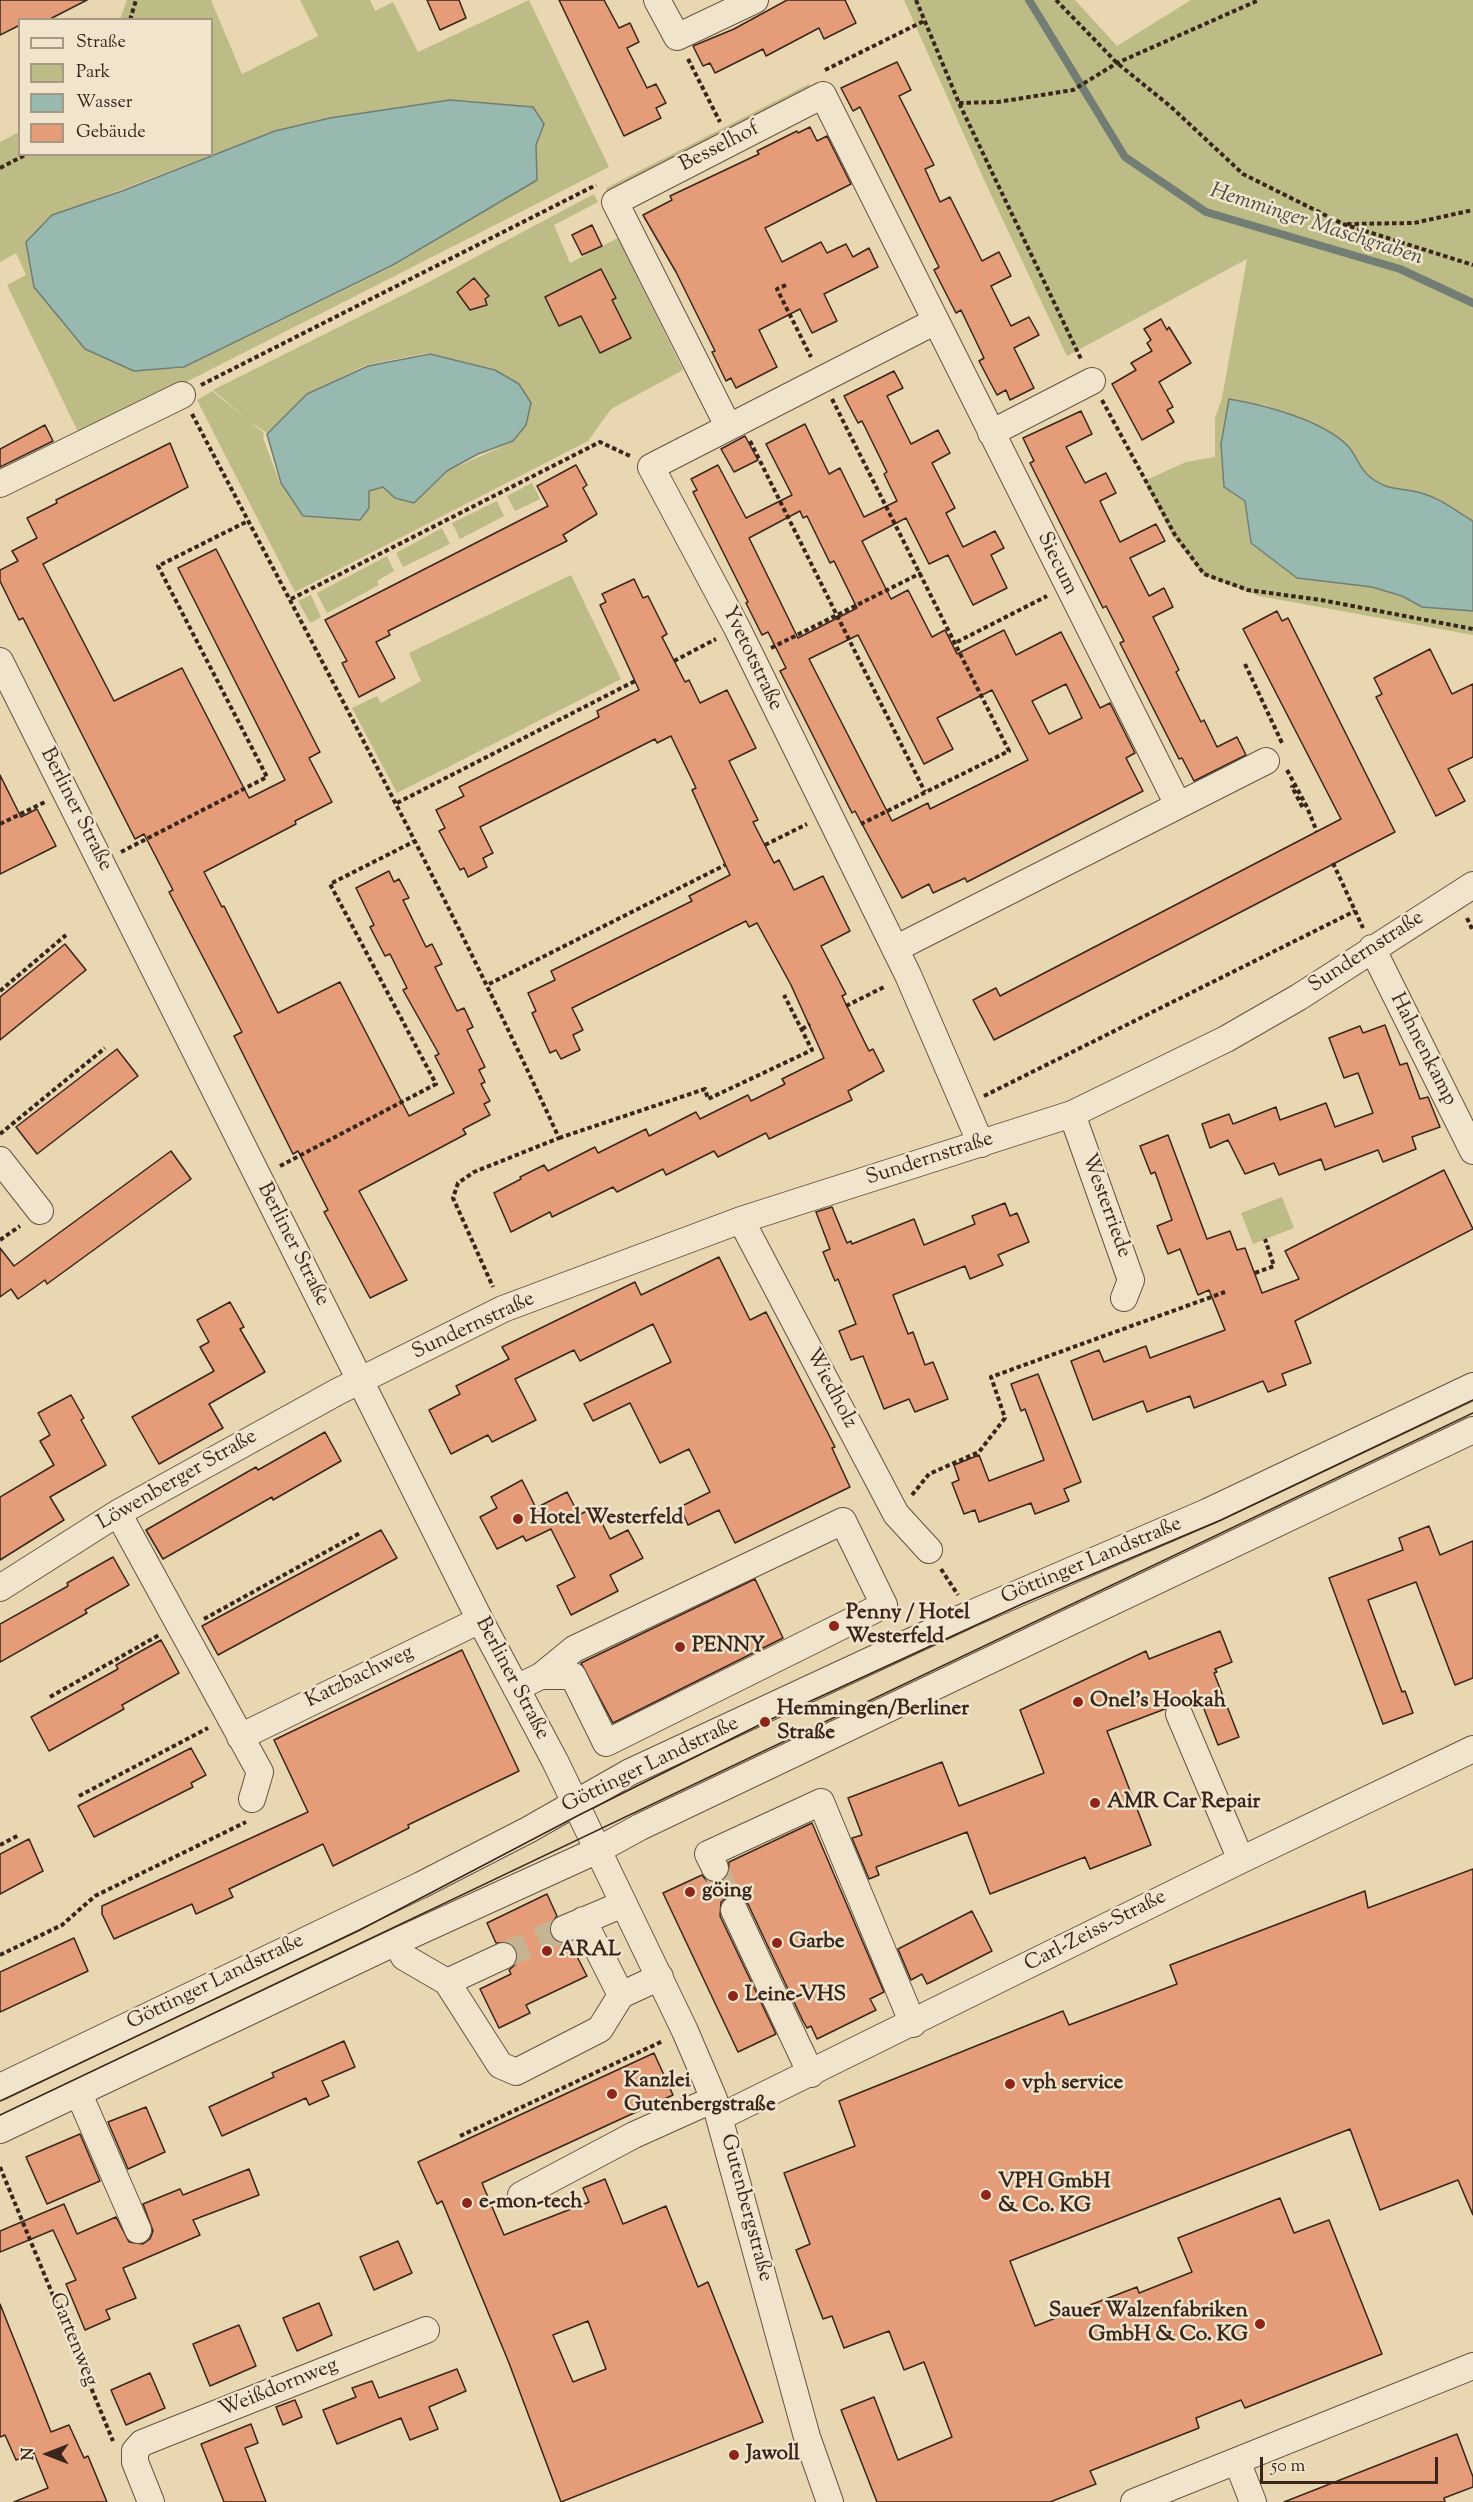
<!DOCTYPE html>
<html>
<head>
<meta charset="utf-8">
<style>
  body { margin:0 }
  #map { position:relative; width:1473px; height:2502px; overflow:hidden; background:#e8d7b0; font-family:"Sorts Mill Goudy",serif }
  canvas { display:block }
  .legend { position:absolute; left:18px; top:18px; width:195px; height:138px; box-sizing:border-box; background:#f0e5cc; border:2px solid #a79886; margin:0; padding:8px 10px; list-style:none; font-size:18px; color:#3a251c }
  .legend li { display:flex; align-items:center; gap:12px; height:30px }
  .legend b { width:30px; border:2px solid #a79886 }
  .north { position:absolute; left:18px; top:2424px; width:60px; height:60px; -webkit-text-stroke:4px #f0e5cc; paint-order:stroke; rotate:270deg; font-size:16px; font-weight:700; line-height:24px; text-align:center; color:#3a251c }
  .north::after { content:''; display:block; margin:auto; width:21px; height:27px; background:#3a251c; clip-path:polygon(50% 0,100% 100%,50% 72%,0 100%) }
  .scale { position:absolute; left:1260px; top:2457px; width:178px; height:27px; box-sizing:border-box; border:3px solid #3a251c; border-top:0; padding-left:8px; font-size:18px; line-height:21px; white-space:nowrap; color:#3a251c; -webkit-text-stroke:4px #f0e5cc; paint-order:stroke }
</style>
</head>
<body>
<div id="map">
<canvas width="1473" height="2502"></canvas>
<ul class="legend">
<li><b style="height:8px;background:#f0e5cc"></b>Straße</li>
<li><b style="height:16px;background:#bebc86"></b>Park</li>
<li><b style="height:16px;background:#97b9af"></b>Wasser</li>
<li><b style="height:16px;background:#e49d78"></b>Gebäude</li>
</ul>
<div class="north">N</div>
<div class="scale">50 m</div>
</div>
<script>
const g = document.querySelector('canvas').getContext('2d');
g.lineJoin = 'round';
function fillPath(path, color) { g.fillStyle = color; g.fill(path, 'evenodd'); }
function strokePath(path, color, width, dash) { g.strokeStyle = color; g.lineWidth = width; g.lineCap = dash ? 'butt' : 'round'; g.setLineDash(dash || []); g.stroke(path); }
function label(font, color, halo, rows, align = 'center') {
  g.font = font + ' "Sorts Mill Goudy",serif'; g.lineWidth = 5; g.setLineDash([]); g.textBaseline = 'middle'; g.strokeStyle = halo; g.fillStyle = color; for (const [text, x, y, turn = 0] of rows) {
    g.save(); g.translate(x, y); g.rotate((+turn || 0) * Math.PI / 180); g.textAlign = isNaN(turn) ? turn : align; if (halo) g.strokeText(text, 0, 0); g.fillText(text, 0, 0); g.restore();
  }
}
fillPath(new Path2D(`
  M127,0H211L242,74L318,36L300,0H370L375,11L393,2L418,52L529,0L609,167L80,436L7,285L26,275L16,253L0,262V142L19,132L20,154H212V20L120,19ZM330,118L544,124L536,145L537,180L392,267L184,368L134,371L52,215C145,183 235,141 330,118Z
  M904,0H1075L1117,46L1191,0H1473V521L1437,498L1418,492L1395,491L1368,476L1348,446L1310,422L1261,404L1225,418L1221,444L1223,456L1245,501L1250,543L1297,578L1372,587L1402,596L1423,607L1473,611V635L1259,596L1203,575L1172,535L1144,481L1186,462L1215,457V418L1222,398L1247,259L1067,356L985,182Z
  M809,84L812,90L610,195L606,188Z
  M594,194L598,202L554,225L570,263L618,238L683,370L611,409L588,441L295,592L197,400L212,391L264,433L263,438L280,483L302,516L360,520L369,508V491L384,487L395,498L414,503L448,471L514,441L526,425L531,403L519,384L494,369L428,353L366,365L307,394L267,433L249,421L213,390L425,284Z
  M532,483L540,499L515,511L507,496Z
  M497,501L504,516L460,539L452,523Z
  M442,528L450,544L403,567L396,553Z
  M387,556L394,571L377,581L379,585L327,613L317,593Z
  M571,575L621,679L397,793L352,708L377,696L381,703L421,681L409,653Z
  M311,595L321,617L310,623L298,601Z
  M1282,1197L1294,1228L1253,1244L1241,1213Z`), '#bebc86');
const water = new Path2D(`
  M450,100L533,107L544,124L536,145L537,180L393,265L184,367L134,371L85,349L34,287L26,242L52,215L122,191L275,131L330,118Z
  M430,354L495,370L519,384L531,403L526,425L513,441L478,454L447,471L414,503L395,498L383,487L369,491V508L360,520L303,516L281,483L267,434L307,394L368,366Z
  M1229,399C1265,405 1322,420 1348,446C1356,455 1360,469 1369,476C1388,492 1401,487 1421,493C1440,498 1456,511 1473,521V611L1422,607L1402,596L1372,587L1297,578L1251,543L1245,501L1224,487L1221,444Z`);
fillPath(water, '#97b9af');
strokePath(water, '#727e74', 1.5);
strokePath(new Path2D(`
  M1029,0L1125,157L1206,212L1400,269L1473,303`), '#727e74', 8);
const building = new Path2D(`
  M0,0H87L48,20H20V25L0,35Z
  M427,0H459L466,18L440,30Z
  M559,0H604L619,28L630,23L639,42L627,48L647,88L656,84L666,103L656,108L661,118L624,136Z
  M787,0H845L856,23L824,39L819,28L766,56L763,49L715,73L710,63L703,66L693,46L734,29Z
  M897,62L911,90L899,96L934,165L925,169L940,202L950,197L982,261L999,252L1011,276L991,286L1011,326L1029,317L1039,335L1014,348L1034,388L1010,400L1006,390L997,395L979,361L984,358L961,310L956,313L934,270L939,267L860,107L853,111L841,88Z
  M810,127L817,141L827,136L851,184L765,228L782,262L821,242L827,253L846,244L853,257L869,248L878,267L824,294L837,321L812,333L800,309L759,330L777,367L736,388L731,378L726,381L712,352L715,351L676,272L643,215L672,200L670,196L759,154L757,151L797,131L798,133Z
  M592,225L602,246L582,255L572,235Z
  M601,269L616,298L612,300L631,338L600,353L581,316L559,326L545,297Z
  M474,278L489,296L485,299L487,305L470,310L457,292Z
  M1161,319L1167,330L1169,327L1191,363L1159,382L1173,407L1167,410L1174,422L1142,440L1112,384L1136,370L1131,363L1152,351L1147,343L1151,340L1144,329Z
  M894,371L903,388L887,396L911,444L938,430L950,453L932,463L955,508L946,513L963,547L995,531L1004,548L991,555L1007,588L973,605L948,555L929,564L906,518L862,541L891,599L908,590L932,637L945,630L957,654L1004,630L1016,655L1061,632L1100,708L1110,703L1135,753L1126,758L1143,791L967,882L965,878L933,893L929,884L902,898L855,811L852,813L796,702L780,671L786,668L768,632L762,635L746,603L748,602L693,492L697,490L691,479L718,465L746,518L792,495L766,444L805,424L829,474L840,468L864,517L897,501L884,474L887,472L862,421L858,423L844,396ZM800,511L803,518L807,516L830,563L834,561L857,608L798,638L749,538ZM858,635L924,764L953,749L937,718L992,690L1028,760L930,809L928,803L892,821L809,659ZM1066,684L1082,718L1049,734L1032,701Z
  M1081,411L1092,434L1066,447L1085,483L1106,473L1116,493L1100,501L1120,542L1156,524L1165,541L1130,558L1149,596L1164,588L1173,607L1153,617L1179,670L1176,672L1201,722L1204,720L1217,747L1237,737L1246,755L1194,781L1182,758L1179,759L1120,643L1124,641L1106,606L1103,608L1030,463L1034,461L1023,438Z
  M45,425L53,441L0,467V449Z
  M745,436L758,460L734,472L721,449Z
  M170,443L188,487L43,564L114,701L182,668L249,798L285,780L178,568L216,549L320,752L309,758L332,802L295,821L296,824L204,872L222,907L224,906L278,1013L340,982L409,1116L454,1093L435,1056L439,1054L403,990L407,988L390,954L385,956L370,927L374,925L356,888L389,871L394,882L399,879L409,898L403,900L426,947L432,944L442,964L435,967L457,1011L464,1008L473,1027L467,1030L485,1067L479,1070L485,1082L481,1084L490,1101L484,1104L490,1115L463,1129L466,1134L359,1191L407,1280L370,1298L324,1212L328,1210L298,1151L293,1154L234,1036L242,1032L169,892L173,890L144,834L135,839L23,618L19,620L0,581V570L18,561L12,551L37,538L27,518L57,503L56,500Z
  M576,465L587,485L583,488L597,514L563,535L567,541L388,631L390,635L376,642L395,678L359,697L342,663L347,661L325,620L548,506L537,486Z
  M634,579L643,598L648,596L667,634L662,637L685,682L689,680L700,703L727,690L756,748L729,761L758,820L753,822L774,863L779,860L794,890L823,876L850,931L821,946L846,994L842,996L869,1051L873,1049L884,1071L848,1091L852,1100L769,1139L766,1133L718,1157L714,1151L666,1175L663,1169L617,1192L613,1187L552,1217L550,1212L511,1232L494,1193L521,1179L520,1177L544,1165L548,1171L595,1147L598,1153L646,1129L649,1136L696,1112L700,1119L748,1095L751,1101L785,1084L782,1079L824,1058L791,985L757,923L749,927L746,921L572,1008L583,1030L573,1035L580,1050L561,1059L556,1050L550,1053L532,1013L536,1011L528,993L555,980L551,971L692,901L689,896L730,875L692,790L696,788L671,736L657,743L655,739L480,827L493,853L483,858L487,867L468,877L464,868L460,870L439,831L445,828L436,810L464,796L459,787L599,717L597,711L639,690L600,605L606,602L602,594Z
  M1277,611L1282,621L1288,618L1395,832L994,1040L973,1000L996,988L1000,996L1341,819L1243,629Z
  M1430,649L1452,694L1473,684V757L1448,769L1465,801L1436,816L1376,697L1382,694L1374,678Z
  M0,775L21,817L37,809L56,846L0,874Z
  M65,944L86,970L0,1040V997Z
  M1385,1025L1400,1065L1407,1063L1420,1099L1428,1097L1440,1127L1412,1137L1416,1149L1383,1162L1378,1150L1325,1170L1321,1159L1279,1175L1274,1163L1245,1174L1228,1140L1210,1148L1202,1124L1229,1114L1233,1124L1276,1107L1280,1120L1326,1103L1335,1127L1373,1113L1358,1073L1344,1078L1329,1038L1360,1026L1363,1033Z
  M117,1049L138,1076L37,1154L16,1127Z
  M1168,1135L1207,1239L1230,1231L1237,1250L1245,1248L1262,1293L1299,1279L1285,1251L1444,1170L1473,1229L1295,1321L1311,1363L1282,1374L1286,1385L1268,1392L1263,1381L1194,1408L1190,1396L1147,1412L1143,1401L1093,1420L1071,1361L1099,1350L1104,1362L1146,1346L1150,1358L1225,1330L1209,1290L1198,1295L1180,1249L1168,1254L1157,1226L1172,1220L1155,1172L1151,1174L1140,1146Z
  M171,1151L191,1179L47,1284L45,1280L18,1299L11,1289L0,1297V1248L14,1266Z
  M1005,1203L1010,1216L1017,1213L1029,1242L998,1255L1003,1265L970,1279L965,1266L893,1295L908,1334L913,1332L925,1365L933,1362L948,1399L915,1412L909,1399L884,1409L863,1356L851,1360L839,1331L856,1324L838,1279L835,1281L823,1252L830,1249L816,1212L832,1207L847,1243L851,1241L852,1244L914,1219L924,1245L975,1224L972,1216Z
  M719,1257L750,1320L766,1312L835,1447L832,1448L850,1487L735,1543L719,1510L688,1525L680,1507L710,1492L689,1449L660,1463L630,1403L593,1421L584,1404L671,1362L653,1324L580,1361L574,1350L515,1379L536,1420L492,1442L488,1435L451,1454L429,1410L460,1394L456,1386L509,1359L502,1347L635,1282L641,1295Z
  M230,1302L244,1327L240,1329L265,1372L209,1404L223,1428L159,1464L132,1417L214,1371L200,1347L209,1342L197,1320Z
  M1038,1374L1081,1482L1064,1489L1069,1501L1035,1514L1031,1503L979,1522L975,1510L964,1514L952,1483L959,1480L954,1465L979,1455L989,1481L1044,1460L1025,1409L1021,1411L1011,1384Z
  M71,1395L84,1418L81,1420L106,1465L50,1497L64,1520L0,1560V1497L54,1465L40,1441L50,1435L38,1413Z
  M325,1432L341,1461L273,1500L272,1497L163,1559L146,1530L256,1467L258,1470Z
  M522,1480L536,1508L567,1492L579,1515L594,1507L610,1539L628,1530L643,1558L610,1575L618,1591L571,1615L557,1586L575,1577L551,1529L526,1541L523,1536L497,1549L480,1517L497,1508L491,1497Z
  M1429,1526L1440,1555L1473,1541V1678L1455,1685L1416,1582L1368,1600L1402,1692L1405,1691L1413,1713L1383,1724L1329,1578L1403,1550L1399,1538Z
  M381,1530L397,1558L218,1655L202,1626Z
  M113,1557L129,1585L85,1610L87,1613L0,1662V1624L68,1586L67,1583Z
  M755,1579L783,1638L613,1723L581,1663Z
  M1220,1631L1232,1662L1215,1669L1217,1672L1214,1673L1239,1737L1218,1745L1199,1696L1186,1701L1174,1700L1165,1709L1107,1731L1151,1845L1090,1869L1085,1857L990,1894L967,1832L876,1867L879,1875L869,1879L852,1838L862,1835L848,1798L942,1762L959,1806L1044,1773L1020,1710L1146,1651L1149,1659Z
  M161,1640L179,1673L122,1705L124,1709L49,1751L31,1717L118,1669L116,1665Z
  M462,1650L519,1771L408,1825L409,1828L333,1866L323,1844L229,1889L233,1897L196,1914L192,1904L114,1939L102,1914V1906L308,1812L274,1740Z
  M191,1748L206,1775L191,1783L193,1787L94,1837L78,1806Z
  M812,1823L884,1992L870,1999L876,2010L817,2039L811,2026L807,2028L803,2021L748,1904L742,1897L728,1896L721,1902L720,1916L776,2034L738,2052L663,1893L702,1875L707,1881L721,1882L728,1876L729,1862Z
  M29,1839L43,1871L0,1894V1854Z
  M1473,1869V2215L1458,2180L1380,2210L1350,2129L1010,2261L1035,2326L1137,2287L1139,2293L1192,2272L1178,2238L1280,2198L1294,2233L1329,2220L1382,2354L1245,2408L1241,2400L1196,2418L1199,2428L1090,2471L1096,2484L1050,2502H877L841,2410L874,2397L898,2460L952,2437L924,2362L904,2370L889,2331L844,2348L832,2316L823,2319L796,2250L810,2244L784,2173L855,2146L839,2101L1063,2011L1069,2025L1177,1984L1170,1965L1365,1891L1368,1908Z
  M547,1894L557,1916L549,1927L550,1935L562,1944L570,1943L587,1976L526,2005L530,2013L499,2028L480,1989L511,1974L509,1970L516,1964L518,1957L511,1943H496L487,1923Z
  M972,1911L992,1951L927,1984L922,1974L911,1980L898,1949Z
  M74,1938L88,1971L0,2012V1972Z
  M344,2041L355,2067L322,2081L329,2096L309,2105L306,2098L222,2136L209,2107L274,2077L272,2073Z
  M654,2053L673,2095L482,2183L504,2235L589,2202L583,2188L605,2179L623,2224L666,2206L698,2287L708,2282L763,2422L561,2502L509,2363L442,2201L437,2204L418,2162ZM588,2321L606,2369L573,2382L553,2335Z
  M146,2107L165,2152L128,2169L108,2122Z
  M80,2134L100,2181L47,2204L26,2157Z
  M249,2169L259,2195L193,2220L200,2235L123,2268L136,2298L106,2310L110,2319L85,2330L66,2284L76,2280L53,2230L0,2252V2231L64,2204L77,2234L116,2217L129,2242L143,2244L150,2239L153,2231L143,2204L180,2189L183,2195Z
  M398,2241L412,2273L374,2290L360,2257Z
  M319,2303L332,2335L297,2351L283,2318Z
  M0,2304L51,2432L69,2425L84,2458L88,2456L107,2502H14L48,2488L34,2453L16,2460L5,2435L0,2437Z
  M239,2325L256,2366L210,2386L193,2344Z
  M457,2369L466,2391L429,2407L438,2429L410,2440L401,2418L337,2444L323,2410L356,2397L352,2388L372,2381L379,2398Z
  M150,2373L165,2408L126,2425L111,2390Z
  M295,2400L302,2417L283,2425L276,2407Z
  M251,2424L258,2443L245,2448L266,2502H224L201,2444Z
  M1457,2434L1473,2477V2487L1444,2498L1445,2502H1284Z`);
fillPath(building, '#e49d78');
strokePath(building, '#3a251c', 1.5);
strokePath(new Path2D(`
  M715,1868L734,1910
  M503,1956L564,1929`), '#c5b392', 26, [26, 13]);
const minor = new Path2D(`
  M657,0L677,37L755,0
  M936,321L651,467L737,628L908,975L981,1144
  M728,426L615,202L823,95L1178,805
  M991,433L1092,381
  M0,484L182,395
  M0,661L480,1620L555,1761L685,2031L714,2099L807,2437L830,2502
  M1372,948L1473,1151
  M895,949L1266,761
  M1072,1114L1131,1280L1124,1298
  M0,1160L40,1211
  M741,1220L896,1514L929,1550
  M118,1513L260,1772L252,1799
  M0,1588L118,1513L337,1392L503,1309L741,1220L1072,1114L1226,1039L1299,997L1473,885
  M516,1688L541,1676H573L606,1743L884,1605L843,1521L574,1649L541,1676
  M1179,1714L1241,1860
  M240,1737L480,1620
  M715,1868L708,1854L821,1802L913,2024
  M734,1910L811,2074
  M583,1920L621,1995
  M564,1929L623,1904
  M396,1942L404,1957L447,1982L503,1956
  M447,1982L500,2065L516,2072L600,2029L621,1995L660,1977
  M0,2087L421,1885L528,1830L630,1772L968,1615L1207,1512L1473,1386
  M79,2094L138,2230
  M720,2117L1241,1860L1473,1749
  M0,2130L396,1942L598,1850L640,1827L1473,1430
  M521,2195L634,2135L714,2099
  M1237,2461L1253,2502
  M151,2502L135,2462V2451L142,2443L426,2330
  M1134,2502L1473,2366`);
strokePath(minor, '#665241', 28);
strokePath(new Path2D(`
  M916,0L959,103L1081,359
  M1056,0L1117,63L1170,106L1243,174L1343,224L1473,265
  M130,20L136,0
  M688,59L720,122
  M825,70L924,21
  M959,103L998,102L1073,90L1117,63L1259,0
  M0,168L27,154
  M1347,224L1414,223L1473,210
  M786,285L777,289L811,357
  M201,385L596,185
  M832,399L1009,751L861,824
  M1102,400L1175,535L1204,574L1248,590L1321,600L1473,629
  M192,414C318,654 446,892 559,1138L474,1172L458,1183L453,1198L493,1287
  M750,441L925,792
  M291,599L600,442L630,456
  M957,642L1047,596
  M771,648L921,573
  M674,661L716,639
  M1245,664L1282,743
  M1287,770L1307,807L1317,832
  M1296,785L1292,787L1303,808
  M397,803L635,681
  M0,824L45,802
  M765,845L807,824
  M121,852L267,777L158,566L248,521
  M1333,863L1363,928
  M1467,918L1473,931
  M489,984L725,865
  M0,991L66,935
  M846,1006L886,986
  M802,1029L810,1024
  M984,1096L1355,911
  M0,1134L105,1048
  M559,1138L705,1089L708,1099L812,1050L784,995
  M280,1166L436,1084L330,884L415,841
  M0,1240L20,1226
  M1255,1273L1274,1266L1265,1239
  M912,1495L929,1474L979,1452L1005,1418L991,1377L1225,1292
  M941,1569L958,1595
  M204,1619L360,1533
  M50,1697L159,1635
  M79,1796L208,1728
  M0,1845L19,1835
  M0,1955L62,1925L95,1896L246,1822
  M460,2136L663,2041
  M0,2167L113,2441`), '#3a251c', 4, [4.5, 3]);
strokePath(minor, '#f0e5cc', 26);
strokePath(new Path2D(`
  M0,2101L358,1931L581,1814L765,1722L1022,1604L1221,1520L1473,1400
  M0,2115L1473,1413`), '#3a251c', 1.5);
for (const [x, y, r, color] of [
  [518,1519,6,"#8f2418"],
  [834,1626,6,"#8f2418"],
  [680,1647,6,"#8f2418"],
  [1078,1702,6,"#8f2418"],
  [765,1722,6,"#8f2418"],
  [1095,1803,6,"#8f2418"],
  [690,1892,6,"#8f2418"],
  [777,1943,6,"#8f2418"],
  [547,1951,6,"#8f2418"],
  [733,1996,6,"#8f2418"],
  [1010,2084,6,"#8f2418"],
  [612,2094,6,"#8f2418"],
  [986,2195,6,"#8f2418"],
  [467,2203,6,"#8f2418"],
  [1260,2324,6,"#8f2418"],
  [734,2455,6,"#8f2418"]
]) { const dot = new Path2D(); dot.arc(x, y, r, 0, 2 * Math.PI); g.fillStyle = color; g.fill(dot); strokePath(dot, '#f0e5cc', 2); }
label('21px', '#3a251c', '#f0e5cc', [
  ["Besselhof",720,148,-27],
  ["Siecum",1056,564,64],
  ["Yvetotstraße",751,659,64],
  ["Berliner Straße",75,810,63],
  ["Sundernstraße",1367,953,-33],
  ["Hahnenkamp",1422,1050,63],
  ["Sundernstraße",930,1160,-18],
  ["Westerriede",1105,1206,70],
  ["Berliner Straße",292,1245,63],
  ["Sundernstraße",474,1327,-25],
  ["Wiedholz",830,1389,62],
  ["Löwenberger Straße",178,1481,-30],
  ["Göttinger Landstraße",1092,1562,-23],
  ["Katzbachweg",360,1678,-26],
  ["Berliner Straße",511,1679,62],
  ["Göttinger Landstraße",651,1766,-26],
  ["Carl-Zeiss-Straße",1096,1932,-27],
  ["Göttinger Landstraße",216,1983,-26],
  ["Gutenbergstraße",745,2208,75],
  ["Gartenweg",72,2340,68],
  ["Weißdornweg",279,2389,-22]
]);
label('bold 21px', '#3a251c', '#f0e5cc', [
  ["Hotel Westerfeld",530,1519],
  ["Penny / Hotel",846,1614],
  ["Westerfeld",846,1638],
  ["PENNY",692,1647],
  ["Onel's Hookah",1090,1702],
  ["Hemmingen/Berliner",777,1710],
  ["Straße",777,1734],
  ["AMR Car Repair",1107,1803],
  ["göing",702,1892],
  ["Garbe",789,1943],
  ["ARAL",559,1951],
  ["Leine-VHS",745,1996],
  ["Kanzlei",624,2082],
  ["Gutenbergstraße",624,2106],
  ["vph service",1022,2084],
  ["VPH GmbH",998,2183],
  ["& Co. KG",998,2207],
  ["e-mon-tech",479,2203],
  ["Sauer Walzenfabriken",1248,2312,"right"],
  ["GmbH & Co. KG",1248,2336,"right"],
  ["Jawoll",746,2455]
], 'left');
label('italic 22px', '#514a41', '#f0e5cc', [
  ["Hemminger Maschgraben",1316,226,18]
]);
</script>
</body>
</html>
